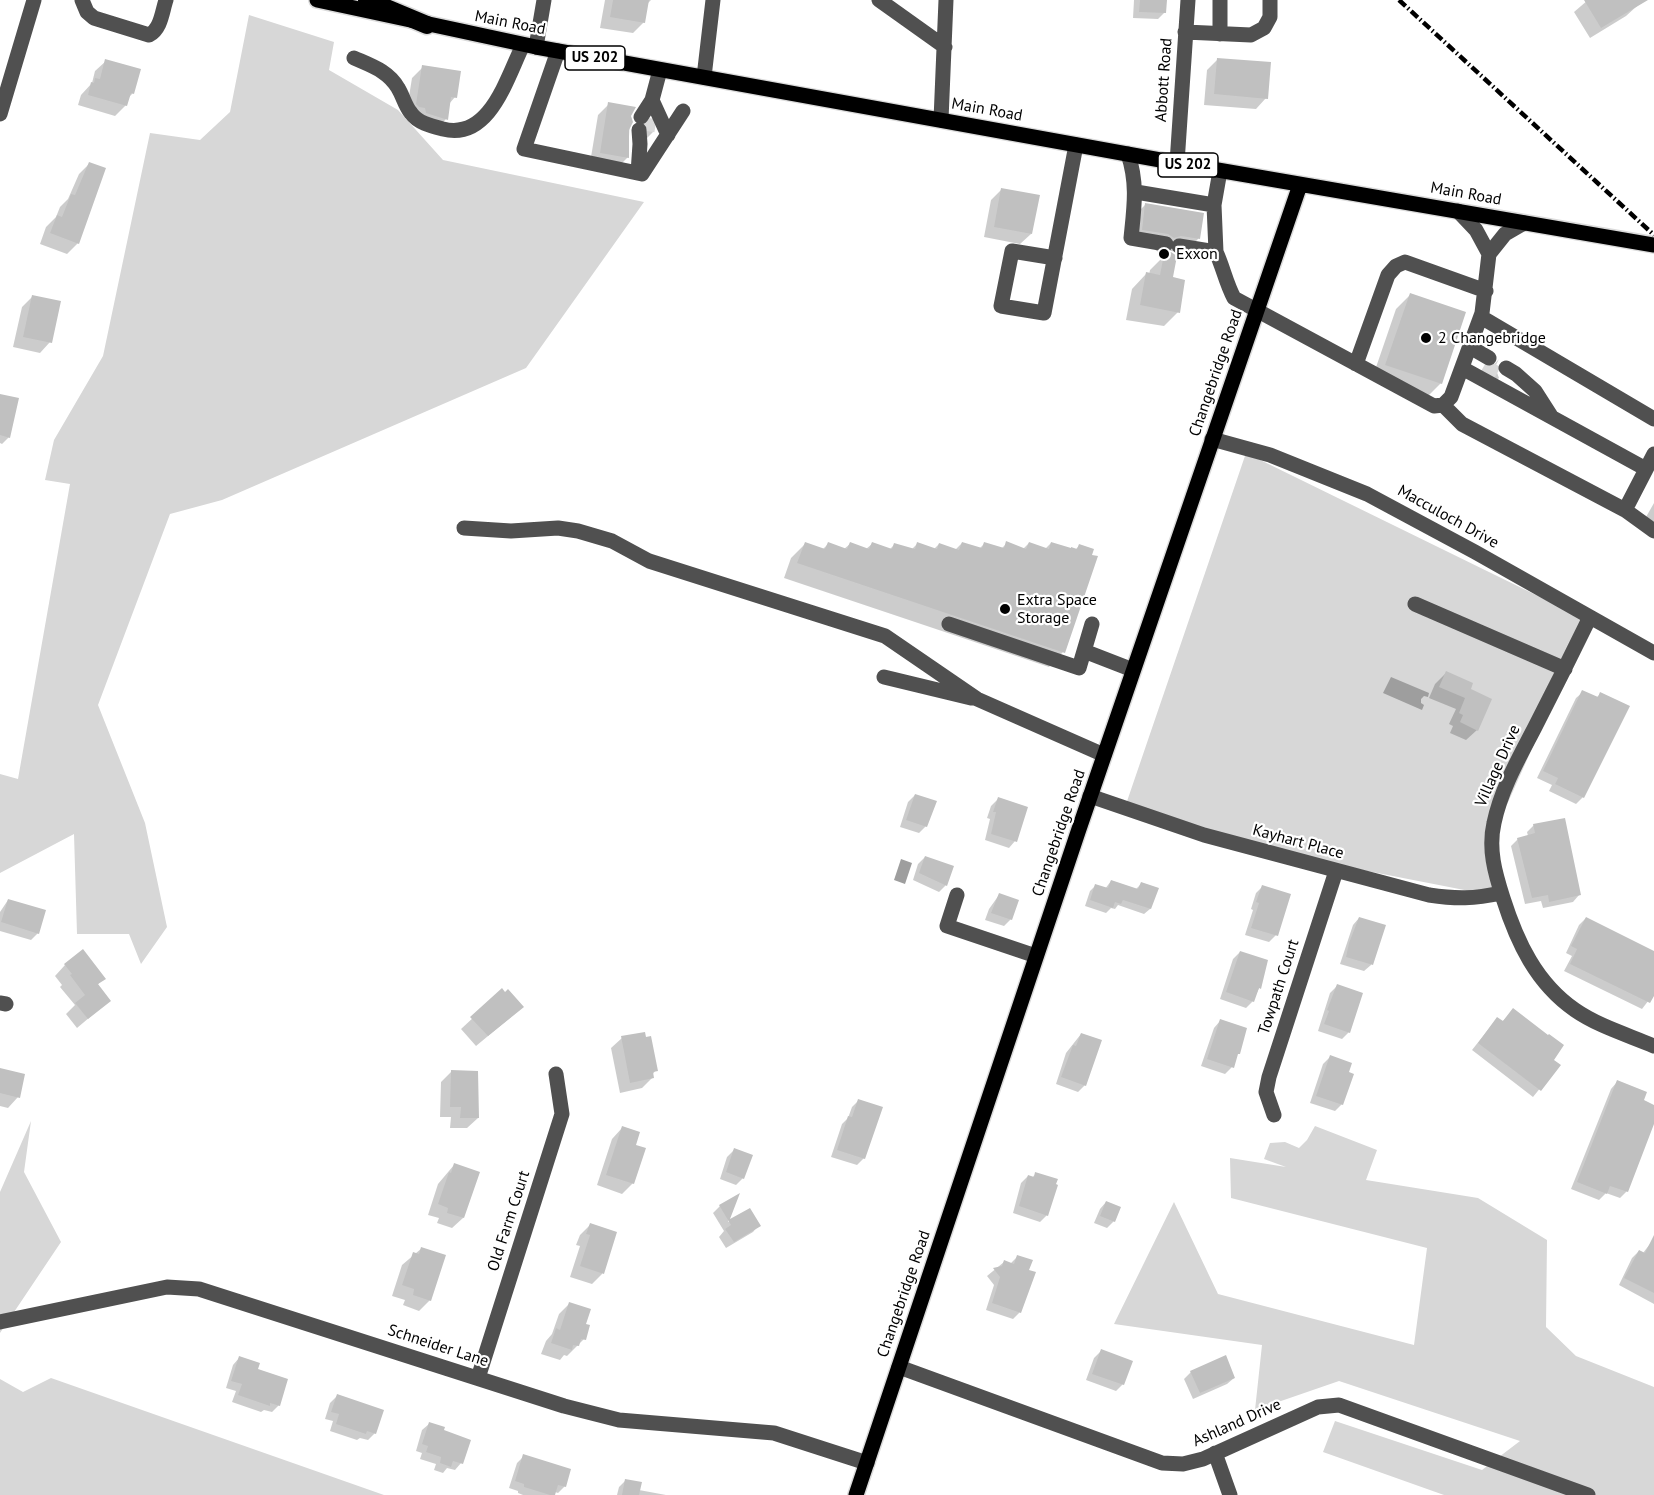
<!DOCTYPE html>
<html>
<head>
<meta charset="utf-8">
<style>
  body { margin:0 }
  canvas { display:block; background:#fff }
</style>
</head>
<body>
<canvas width="1654" height="1495"></canvas>
<script>
const g = document.querySelector('canvas').getContext('2d');
g.lineJoin = 'round';
function fillPath(path, color) { g.fillStyle = color; g.fill(path, 'evenodd'); }
function strokePath(path, color, width, dash) { g.strokeStyle = color; g.lineWidth = width; g.lineCap = dash ? 'butt' : 'round'; g.setLineDash(dash || []); g.stroke(path); }
function label(font, color, halo, rows, align = 'center') {
  g.font = font + ' "PT Sans",sans-serif'; g.lineWidth = 4.5; g.setLineDash([]); g.textBaseline = 'middle'; g.strokeStyle = halo; g.fillStyle = color; for (const [text, x, y, turn = 0] of rows) {
    g.save(); g.translate(x, y); g.rotate((+turn || 0) * Math.PI / 180); g.textAlign = isNaN(turn) ? turn : align; if (halo) g.strokeText(text, 0, 0); g.fillText(text, 0, 0); g.restore();
  }
}
fillPath(new Path2D(`
  M249,15L334,42L329,70L398,110L443,160L644,202L526,368L222,500L170,514L98,705L145,823L167,927L141,964L129,934H77L74,834L0,873V774L18,779L70,484L45,480L54,440L103,356L150,133L200,140L230,112Z
  M1246,453L1589,621L1497,827L1495,896L1219,842L1123,813Z
  M31,1121L24,1172L61,1242L0,1333V1192Z
  M1315,1126L1377,1150L1366,1180L1478,1198L1547,1240L1546,1327L1576,1356L1654,1387V1495H1444L1323,1452L1335,1421L1482,1470L1520,1441L1339,1381L1255,1410L1262,1345L1114,1324L1174,1202L1218,1294L1414,1345L1427,1248L1231,1198L1230,1158L1286,1167L1264,1159L1270,1143L1285,1142L1299,1148L1307,1140Z
  M51,1378L384,1495H0V1379L23,1392Z`), '#d7d7d7');
fillPath(new Path2D(`
  M1391,677L1429,693L1428,697L1424,696L1421,699V703L1424,705L1422,710L1383,693Z
  M901,859L912,863L905,884L894,880Z`), '#9e9e9e');
fillPath(new Path2D(`
  M605,0H651L646,5L644,22L633,33L600,28Z
  M1134,0H1165V12L1158,19L1133,18Z
  M1588,0H1633L1637,6L1626,16L1590,38L1574,12Z
  M1218,59L1266,98L1256,109L1204,105L1207,70Z
  M106,61L133,93L128,98L126,105L115,116L78,105L81,95L92,83L95,71Z
  M423,67L455,97L449,104L446,119L436,130L406,115L412,78Z
  M609,104L630,116L628,157L617,168L590,163L598,115Z
  M650,123L653,132L643,142L637,136Z
  M90,163L78,243L67,254L40,244L46,227L56,217L60,207L68,199L79,174Z
  M1002,189L1031,234L1020,244L984,237L991,200Z
  M1145,205L1203,215L1198,239L1184,253L1165,250L1158,252L1153,248L1128,244L1131,219Z
  M1165,255L1178,312L1164,326L1126,320L1132,289L1146,274L1149,275L1150,270Z
  M1410,295L1441,383L1426,398L1372,379L1396,309Z
  M33,296L50,342L40,353L13,347L22,307Z
  M1499,359L1495,367L1499,378L1492,384L1477,376L1485,368H1491Z
  M0,395L9,437L2,444L0,443Z
  M1654,503V522L1646,517Z
  M962,543L979,549L985,543L1001,549L1007,543L1023,549L1029,543L1045,549L1051,543L1075,550L1079,546L1063,652L1049,667L784,578L791,558L805,544L822,550L828,544L844,549L850,544L866,549L872,544L889,550L895,544L911,550L917,544L934,549L939,544L955,550Z
  M1446,673L1469,690L1477,730L1466,740L1450,733L1453,726L1449,724L1456,709L1429,698L1435,684Z
  M1583,692L1596,698L1601,693L1628,707L1583,797L1576,804L1549,791L1552,785L1537,778L1576,698Z
  M915,795L926,826L919,833L900,827L908,802Z
  M998,799L1015,841L1009,848L985,840L990,819L987,818L991,806Z
  M1534,825L1579,895L1573,902L1543,908L1541,901L1525,904L1511,846L1518,839L1528,836L1527,832Z
  M925,857L946,885L939,892L913,880L918,864Z
  M1111,881L1135,890L1141,884L1157,889L1150,909L1144,914L1118,905L1115,909L1111,908L1106,913L1085,906L1090,891L1095,886L1105,889Z
  M1263,886L1276,935L1269,942L1245,935L1253,910L1251,909L1256,893Z
  M999,895L1011,919L1004,926L985,920L989,909Z
  M8,900L38,933L31,940L0,931V912Z
  M1359,918L1384,926L1371,965L1364,971L1340,964L1353,925Z
  M1586,918L1654,952V996H1652L1642,1009L1564,971L1572,956L1566,953L1579,925Z
  M1240,952L1266,961L1259,988L1253,1001L1246,1008L1220,999L1233,959Z
  M65,965L104,978L97,985L109,1001L77,1028L66,1014L75,1005L60,987L62,985L55,976Z
  M1337,986L1349,1032L1342,1039L1318,1031L1330,993Z
  M502,991L511,1017L476,1046L461,1029Z
  M1513,1010L1551,1061L1558,1066L1533,1097L1472,1050L1491,1026L1502,1022Z
  M1220,1021L1236,1056L1232,1067L1225,1074L1201,1066L1214,1028Z
  M1081,1034L1085,1085L1078,1092L1056,1084L1066,1053Z
  M622,1038L656,1070L652,1075L653,1077L642,1088L620,1093L611,1048Z
  M1330,1057L1342,1104L1335,1111L1310,1103L1323,1064Z
  M0,1070L18,1097L8,1108L0,1106Z
  M452,1071L478,1118L467,1128H450L451,1117H440L441,1082Z
  M1617,1082L1642,1100L1654,1106V1121L1627,1191L1620,1198L1606,1193L1599,1200L1571,1189L1611,1089Z
  M859,1100L864,1158L857,1165L831,1157L842,1124L848,1118L852,1107Z
  M622,1128L634,1146L633,1183L622,1194L597,1185L612,1139Z
  M734,1150L743,1178L736,1185L720,1179L727,1157Z
  M454,1165L463,1218L452,1228L437,1223L439,1218L428,1215L438,1184Z
  M1036,1173L1047,1215L1040,1222L1013,1213L1021,1183L1028,1176L1032,1178Z
  M737,1196L728,1222L750,1210L759,1225L753,1232L726,1248L719,1237L724,1231L713,1213L720,1206Z
  M1106,1202L1114,1221L1107,1228L1094,1223L1100,1209Z
  M590,1225L616,1233L602,1274L592,1284L570,1277L580,1246L576,1245L580,1235Z
  M1653,1240H1654V1304L1619,1285L1632,1258L1639,1251L1643,1253Z
  M422,1248L430,1300L419,1311L403,1305L405,1300L392,1296L402,1265Z
  M1017,1257L1020,1312L1013,1319L986,1310L994,1285L987,1276L1004,1262L1010,1264Z
  M569,1304L584,1325V1339L567,1356L564,1355L560,1360L541,1354L546,1341L552,1334L559,1314Z
  M1101,1351L1123,1384L1116,1391L1086,1380L1094,1358Z
  M239,1358L256,1370L279,1405L272,1412L264,1410L261,1412L232,1402L236,1391L226,1388L233,1365Z
  M1191,1372L1234,1378L1227,1384L1193,1399L1184,1379Z
  M337,1396L375,1433L368,1440L360,1438L357,1440L330,1431L333,1421L325,1419L330,1403Z
  M429,1424L442,1431L461,1463L455,1470L447,1468L443,1473L434,1470L436,1464L420,1459L422,1453L416,1451L422,1430Z
  M524,1456L565,1486L558,1493L555,1492L554,1495H523L518,1493V1491L509,1488L517,1463Z
  M626,1480L639,1490L666,1495H617L619,1487Z`), '#0003');
fillPath(new Path2D(`
  M613,0H649L645,23L610,17Z
  M1140,0H1167L1166,13L1139,12Z
  M1584,0H1648L1601,28Z
  M1217,58L1271,62L1268,99L1214,94Z
  M105,59L141,69L134,94L131,93L127,106L88,95L91,82L94,83L95,78L100,79Z
  M422,65L461,71L457,98L451,97L448,120L426,113L425,108L419,107L416,104Z
  M608,102L636,107L631,116L633,122L629,130V158L600,153Z
  M89,162L106,168L79,244L50,233L57,215L62,217L71,194L75,195Z
  M1001,188L1040,195L1032,234L994,227Z
  M1145,203L1204,213L1200,239L1181,236L1174,238L1168,234L1142,230Z
  M1171,252L1177,256L1173,277L1185,280L1180,313L1140,305L1146,272L1160,275L1164,254Z
  M1410,293L1466,312L1442,384L1385,365Z
  M32,295L61,301L52,343L23,337Z
  M0,394L19,398L10,438L0,435Z
  M1006,541L1026,549L1029,542L1049,549L1051,542L1071,548V547L1077,549L1079,544L1094,549L1092,555L1098,556L1065,653L797,563L805,542L825,549L828,542L847,549L850,542L869,549L872,542L892,549L894,543L915,549L917,542L937,549L939,543L959,550L962,542L982,548L984,542L1004,548Z
  M1446,671L1473,683L1471,689L1492,699L1478,731L1460,722L1463,715L1459,713L1465,698L1439,687Z
  M1582,690L1598,697L1600,692L1630,706L1584,798L1555,784L1558,778L1543,771Z
  M915,794L937,801L927,827L906,820Z
  M998,797L1028,807L1017,842L991,834L996,812H993Z
  M1565,818L1581,895L1549,902L1548,895L1532,898L1517,838L1535,833L1533,824Z
  M925,856L954,866L947,886L919,873Z
  M1111,880L1138,889L1141,882L1159,888L1151,909L1123,900L1121,904L1115,902L1113,908L1090,900L1095,884L1108,888Z
  M1262,885L1291,894L1278,936L1251,928L1259,903L1256,902Z
  M999,893L1019,900L1012,920L991,913Z
  M8,899L46,910L39,934L1,922Z
  M1359,917L1386,925L1373,965L1346,957L1349,943Z
  M1586,917L1654,951V996L1650,1003L1570,964L1577,949L1571,946Z
  M83,949L106,979L98,984L111,1001L88,1019L75,1003L85,995L70,975L72,974L64,964Z
  M1240,951L1268,960L1261,989L1259,988L1254,1002L1226,992Z
  M1337,984L1363,993L1350,1033L1324,1024L1329,1011L1327,1010Z
  M502,988L505,992L508,989L524,1007L488,1036L470,1017Z
  M1513,1008L1548,1035L1549,1034L1564,1045L1554,1060L1561,1065L1541,1091L1478,1043L1497,1017L1503,1021Z
  M1220,1019L1247,1028L1240,1054H1238L1234,1068L1207,1059Z
  M645,1032L646,1037L651,1036L658,1071L653,1072L654,1078L630,1083L621,1036Z
  M1081,1033L1102,1040L1086,1086L1061,1077L1073,1045L1076,1046Z
  M1330,1055L1352,1063L1349,1072L1354,1074L1343,1105L1316,1096Z
  M0,1068L25,1074L20,1098L0,1093Z
  M451,1070L478,1071L479,1118H460L461,1107H450Z
  M1617,1080L1647,1092L1644,1100L1654,1105V1124L1628,1192L1610,1186L1607,1194L1577,1182Z
  M858,1099L883,1107L865,1159L837,1150L848,1116L852,1117Z
  M622,1126L640,1132L636,1145L646,1148L634,1184L606,1175Z
  M734,1148L753,1155L744,1179L726,1172Z
  M454,1163L480,1172L464,1218L447,1213L448,1208L438,1204L449,1172L451,1173Z
  M1035,1172L1058,1179L1056,1184L1058,1185L1048,1216L1019,1206L1028,1175L1034,1177Z
  M740,1193L730,1219L750,1208L761,1226L734,1242L725,1229L731,1225L719,1205Z
  M1106,1201L1121,1207L1115,1222L1100,1216Z
  M590,1223L617,1232L604,1274L580,1266L590,1235L586,1234Z
  M1654,1235V1293L1624,1278L1639,1250L1645,1253Z
  M421,1247L446,1255L431,1301L413,1295L414,1289L402,1285L413,1252L419,1254Z
  M1017,1255L1033,1260L1029,1270L1036,1272L1021,1313L992,1303L1000,1277L993,1268L1002,1266L1004,1260L1014,1264Z
  M569,1302L591,1309L586,1324L590,1325L586,1340L581,1339L579,1346L573,1345L572,1350L551,1343L556,1328L560,1330Z
  M1101,1349L1133,1361L1124,1385L1092,1374Z
  M1226,1355L1235,1378L1200,1393L1190,1371Z
  M239,1356L260,1363L258,1369L288,1379L280,1406L270,1403V1406L238,1395L242,1384L231,1381Z
  M337,1394L384,1410L376,1434L367,1431L366,1434L336,1424L339,1414L331,1412Z
  M429,1422L445,1427L444,1430L471,1440L463,1464L453,1461L451,1467L440,1463L441,1457L426,1452L428,1446L422,1444Z
  M523,1454L571,1469L566,1487L558,1485L555,1495H550L524,1487V1484L515,1481Z
  M625,1479L642,1482L639,1495H622Z`), '#c0c0c0');
strokePath(new Path2D(`
  M647,131L649,118
  M1484,366L1501,376`), '#d9d9d9', 15, [15, 8]);
const major = new Path2D(`
  M317,0L536,47L1177,163L1654,245
  M856,1495L1079,829L1300,185`);
const highway = new Path2D(`
  M367,0L427,25`);
strokePath(major, '#dbdbdb', 18);
strokePath(highway, '#dbdbdb', 21);
strokePath(new Path2D(`
  M82,0L87,12L94,18L149,35C161,29 162,12 166,0
  M879,0L945,47
  M1185,32L1251,35L1264,28L1270,17V0
  M1220,34V0
  M536,47L544,0
  M558,51L524,149L642,174L683,111
  M354,58C372,66 388,71 398,88C403,96 405,106 411,113C418,123 431,126 443,129C490,141 507,77 523,45
  M704,77L713,0
  M652,100L668,135
  M0,114L34,0
  M641,117L652,100L660,70
  M941,120L946,0
  M1128,154C1138,184 1134,208 1131,238L1166,244
  M1177,163L1188,0
  M638,173L640,144L639,130
  M1136,192L1214,205
  M1458,211L1476,230L1489,254
  M1179,246L1216,252L1214,205L1220,171
  M1216,252C1223,267 1226,283 1234,298L1434,406L1443,405L1451,397L1482,313L1489,254L1505,234L1524,223
  M1055,258L1012,251L1001,306L1044,313L1076,145
  M1481,317L1654,419
  M1470,347L1489,358
  M1356,364L1388,275L1396,266L1405,262L1486,291
  M1462,368L1646,469
  M1506,368L1516,374L1535,391L1551,416
  M1443,405L1462,424L1625,510L1654,454
  M1212,439L1270,455L1367,494L1475,552L1654,653
  M1625,510L1654,531
  M464,528L511,531L558,528L578,531L612,541L649,561L885,636L977,699L1104,755
  M1415,604L1565,669
  M1590,617C1572,654 1554,690 1535,727C1519,758 1501,789 1494,823C1488,849 1495,873 1503,898C1517,942 1536,983 1575,1010C1598,1026 1628,1035 1654,1046
  M949,624L1079,668L1092,624
  M1084,651L1133,670
  M884,677L971,698
  M1090,796L1204,835L1429,895C1456,899 1474,899 1501,893
  M957,895L947,926L1036,956
  M0,1003L6,1004
  M1274,1115L1266,1092L1269,1077L1336,871
  M0,1322L167,1287L199,1289L564,1406L619,1420L774,1433L867,1463
  M899,1367L1162,1463L1183,1464L1203,1459L1318,1407L1339,1405L1588,1495
  M478,1378L562,1114L556,1074
  M1215,1453L1230,1495`), '#505050', 15);
strokePath(major, '#000', 15);
strokePath(highway, '#000', 18);
strokePath(new Path2D(`
  M1399,0L1654,235`), '#000', 4.5, [9, 3, 1.5, 3]);
for (const [x, y, r, color] of [
  [1164,254,6,"#000"],
  [1426,338,6,"#000"],
  [1005,609,6,"#000"]
]) { const dot = new Path2D(); dot.arc(x, y, r, 0, 2 * Math.PI); g.fillStyle = color; g.fill(dot); strokePath(dot, '#fff', 2); }
for (const [x, y, w] of [
  [595,58,60],
  [1188,165,60]
]) { const box = new Path2D(); box.roundRect(x - w / 2, y - 12, w, 24, 4.5); g.fillStyle = '#fff'; g.fill(box); strokePath(box, '#000', 1.5); }
label('bold 15px', '#000', null, [
  ["US 202",595,58],
  ["US 202",1188,165]
]);
label('16px', '#000', '#fff', [
  ["Main Road",510,23,11],
  ["Abbott Road",1164,80,-86],
  ["Main Road",987,110,10],
  ["Main Road",1466,194,10],
  ["Changebridge Road",1216,373,-71],
  ["Macculoch Drive",1448,517,29],
  ["Village Drive",1498,766,-66],
  ["Changebridge Road",1059,833,-71],
  ["Kayhart Place",1298,842,15],
  ["Towpath Court",1279,987,-72],
  ["Old Farm Court",509,1221,-72],
  ["Changebridge Road",904,1294,-71],
  ["Schneider Lane",438,1346,18],
  ["Ashland Drive",1237,1423,-24]
]);
label('16px', '#000', '#fff', [
  ["Exxon",1176,254],
  ["2 Changebridge",1438,338],
  ["Extra Space",1017,600],
  ["Storage",1017,618]
], 'left');
</script>
</body>
</html>
